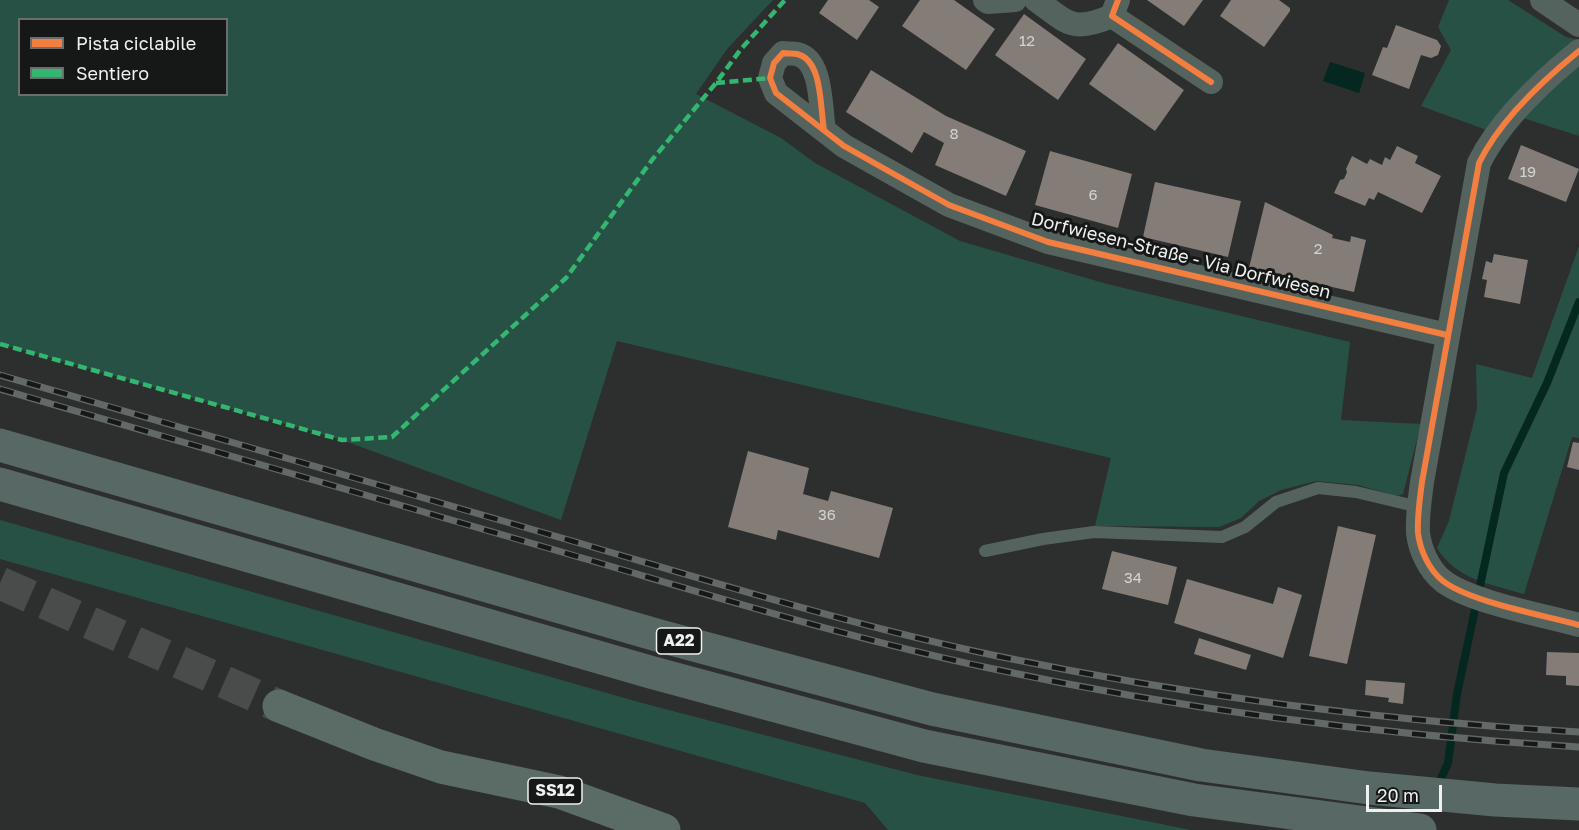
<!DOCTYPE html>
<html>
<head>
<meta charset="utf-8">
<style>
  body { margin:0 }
  #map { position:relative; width:1579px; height:830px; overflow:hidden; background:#2d2f2e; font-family:"Golos Text",sans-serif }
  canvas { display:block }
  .legend { position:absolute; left:18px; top:18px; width:210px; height:78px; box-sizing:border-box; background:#161717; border:2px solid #6c6e6e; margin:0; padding:8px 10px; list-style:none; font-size:18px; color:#eef1f0 }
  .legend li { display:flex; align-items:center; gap:12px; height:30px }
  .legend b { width:30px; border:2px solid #6c6e6e }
  .scale { position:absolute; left:1366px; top:785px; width:76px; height:27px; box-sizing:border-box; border:3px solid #eef1f0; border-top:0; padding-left:8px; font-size:18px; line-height:21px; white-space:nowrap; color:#eef1f0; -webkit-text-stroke:4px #161717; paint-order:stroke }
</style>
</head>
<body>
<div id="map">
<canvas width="1579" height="830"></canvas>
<ul class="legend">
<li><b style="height:8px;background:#f27e40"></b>Pista ciclabile</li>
<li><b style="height:8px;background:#33b770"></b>Sentiero</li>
</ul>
<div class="scale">20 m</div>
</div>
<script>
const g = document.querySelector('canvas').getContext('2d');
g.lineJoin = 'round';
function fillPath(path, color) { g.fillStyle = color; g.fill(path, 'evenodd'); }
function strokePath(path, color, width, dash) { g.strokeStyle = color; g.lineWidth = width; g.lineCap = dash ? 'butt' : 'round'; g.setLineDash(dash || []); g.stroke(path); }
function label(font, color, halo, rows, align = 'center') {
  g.font = font + ' "Golos Text",sans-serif'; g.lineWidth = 6; g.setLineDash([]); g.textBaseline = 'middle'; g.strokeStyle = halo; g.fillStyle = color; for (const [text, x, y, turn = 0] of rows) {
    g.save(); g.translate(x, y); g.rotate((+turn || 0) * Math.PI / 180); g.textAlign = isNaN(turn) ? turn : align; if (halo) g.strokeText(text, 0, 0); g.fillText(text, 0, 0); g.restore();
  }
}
fillPath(new Path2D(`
  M0,0H773L727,49L696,94L781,138L815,163L960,241L1107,284L1350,342L1341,420L1421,424L1403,494L1397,496L1358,485L1316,481L1281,490L1259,501L1241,518L1219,527L1095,526L1111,458L617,341L561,520L342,440L0,344ZM20,20H226V94H20Z
  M1449,0H1508L1566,37L1579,40V136L1523,118L1492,132L1421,106L1451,50L1438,27Z
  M1579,246V438L1572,437L1524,594C1490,584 1457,580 1437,548L1449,521L1477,409L1476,364L1532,378Z
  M0,520L642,703L917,775L1191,830H888L865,803L0,559Z`), '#285145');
fillPath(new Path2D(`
  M1330,62L1365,73L1359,93L1323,81Z`), '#04271f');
strokePath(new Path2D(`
  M1437,787L1448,763L1457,694L1504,473L1547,383L1579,302`), '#04271f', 8);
fillPath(new Path2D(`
  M828,0H869L879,7L857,40L819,13Z
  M920,0H954L995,29L966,70L902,26Z
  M1147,0H1203L1184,26Z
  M1231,0H1279L1290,8V11L1264,47L1220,16Z
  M1024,14L1086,59L1058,100L995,55Z
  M1396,25L1437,40L1441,46L1438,55L1431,58L1421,55L1409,89L1372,75L1383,47L1387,48Z
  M1118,43L1184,90L1155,131L1089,84Z
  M871,70L946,116L1026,151L1006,196L935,165L944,143L924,132L912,153L846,112Z
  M1521,145L1579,169L1566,202L1508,179Z
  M1397,146L1418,156L1415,163L1441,176L1422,213L1378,192L1374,200L1369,198L1365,206L1334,193L1340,180L1344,179L1347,172L1346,169L1352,156L1367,164L1370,159L1382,165L1385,157L1390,160Z
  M1050,151L1132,174L1118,228L1035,205Z
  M1155,182L1241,201L1228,257L1143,237Z
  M1265,202L1333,235L1332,238L1350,242L1351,236L1366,240L1354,292L1249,268Z
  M1494,254L1528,260L1520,304L1484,297L1487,280L1482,279L1486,261L1492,263Z
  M1573,442L1579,443V470L1567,467Z
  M748,451L809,468L803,494L828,501L831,491L893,508L879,558L778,530L776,540L728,527Z
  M1338,526L1376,535L1347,664L1309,656Z
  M1112,551L1177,567L1168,605L1102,589Z
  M1187,579L1273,604L1278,587L1302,595L1283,658L1174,623Z
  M1199,638L1251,655L1246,670L1194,654Z
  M1547,652L1579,653V686L1566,685V676L1546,675Z
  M1366,680L1405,683L1403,704L1388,702L1389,698L1365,695Z`), '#837c77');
strokePath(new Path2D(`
  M0,583L279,706`), '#4a4c4b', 33, [33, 16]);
strokePath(new Path2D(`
  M985,551L1043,539L1094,532L1222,537L1245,527L1276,502L1318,488L1356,492L1419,507`), '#55635e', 12);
strokePath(new Path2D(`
  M985,0L988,2L1015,0
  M1036,0C1068,23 1072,33 1112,16
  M1118,0L1112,16L1211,82
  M1542,0L1579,25
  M1579,51C1542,81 1500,120 1479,163L1422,482C1420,498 1417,516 1418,533C1420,550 1429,570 1443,581C1470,602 1543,615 1579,625
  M824,130C820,108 823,60 797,54C793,53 787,54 783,53L774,63L770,78L776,93L844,146L949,205L1048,242L1447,335`), '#55635e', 24);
strokePath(new Path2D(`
  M279,706L374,744L441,767L559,792L664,830`), '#5b6b66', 33);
strokePath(new Path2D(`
  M0,445L660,636L932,709L1201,765L1369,788L1495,800L1579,804
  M0,484L650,672L924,746L1194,800L1420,830`), '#586864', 33);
const rail = new Path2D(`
  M0,375C191,430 381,486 572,541C713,582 854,626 997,656C1189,696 1383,721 1579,732
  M0,389C191,444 381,500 572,555C710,595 848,638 989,668C1184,710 1381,735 1579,747`);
strokePath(rail, '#626966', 7);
strokePath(rail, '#161717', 4.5, [14]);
strokePath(new Path2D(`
  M716,83L770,78
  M0,344L342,440L392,437L566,278L652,160L716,83L741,49L785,0`), '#33b770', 4.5, [9, 4.5]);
strokePath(new Path2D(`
  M1118,0L1112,16L1211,82
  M1579,51C1542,81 1500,120 1479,163L1422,482C1420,498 1417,516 1418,533C1420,550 1429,570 1443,581C1470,602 1543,615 1579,625
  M824,130C820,108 823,60 797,54C793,53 787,54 783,53L774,63L770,78L776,93L844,146L949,205L1048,242L1447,335`), '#f27e40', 6);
label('15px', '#d3d4d2', null, [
  ["12",1027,41],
  ["8",954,134],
  ["19",1528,172],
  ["6",1093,195],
  ["2",1318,249],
  ["36",827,515],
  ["34",1133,578]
]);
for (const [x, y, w] of [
  [679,641,45],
  [555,791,54]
]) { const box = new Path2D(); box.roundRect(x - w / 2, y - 13, w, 26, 4.5); g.fillStyle = '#161717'; g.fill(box); strokePath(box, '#eef1f0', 1.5); }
label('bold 16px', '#eef1f0', null, [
  ["A22",679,641],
  ["SS12",555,791]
]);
label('18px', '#eef1f0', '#161717', [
  ["Dorfwiesen-Straße - Via Dorfwiesen",1181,256,14]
]);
</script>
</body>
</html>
